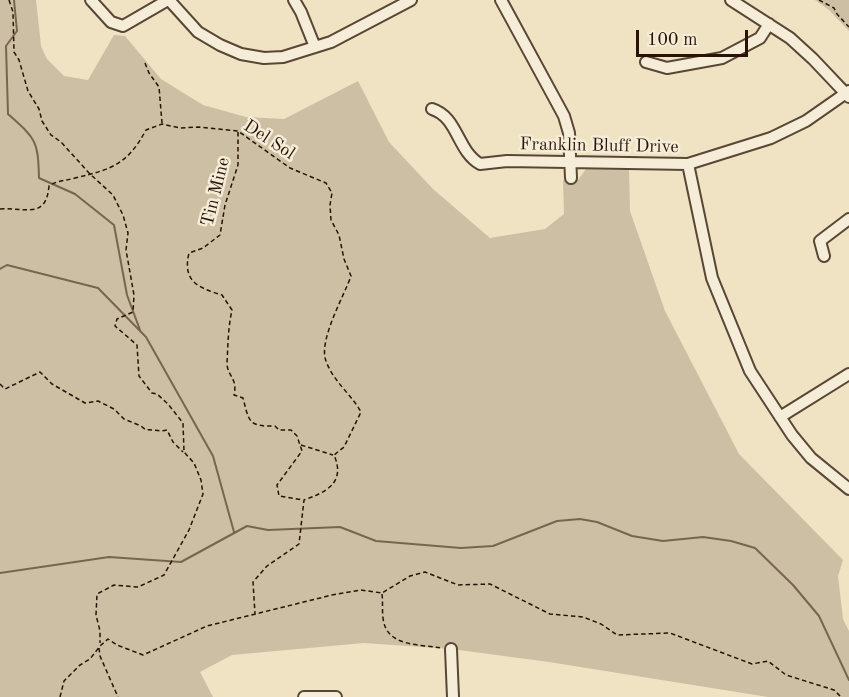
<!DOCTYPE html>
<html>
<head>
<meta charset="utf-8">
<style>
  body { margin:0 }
  #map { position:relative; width:849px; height:697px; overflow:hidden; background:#efe3c3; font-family:"Old Standard TT",serif }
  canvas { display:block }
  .scale { position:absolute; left:636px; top:30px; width:112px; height:27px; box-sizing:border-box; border:3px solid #291206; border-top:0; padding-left:8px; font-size:18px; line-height:21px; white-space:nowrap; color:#291206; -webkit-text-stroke:4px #f5edd8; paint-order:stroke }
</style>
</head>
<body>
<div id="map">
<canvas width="849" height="697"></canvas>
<div class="scale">100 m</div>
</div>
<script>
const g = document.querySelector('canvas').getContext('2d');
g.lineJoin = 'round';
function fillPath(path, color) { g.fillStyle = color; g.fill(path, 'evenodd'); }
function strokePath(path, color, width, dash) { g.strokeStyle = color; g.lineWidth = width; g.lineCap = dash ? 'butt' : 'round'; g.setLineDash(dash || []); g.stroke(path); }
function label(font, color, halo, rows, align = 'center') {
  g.font = font + ' "Old Standard TT",serif'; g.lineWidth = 5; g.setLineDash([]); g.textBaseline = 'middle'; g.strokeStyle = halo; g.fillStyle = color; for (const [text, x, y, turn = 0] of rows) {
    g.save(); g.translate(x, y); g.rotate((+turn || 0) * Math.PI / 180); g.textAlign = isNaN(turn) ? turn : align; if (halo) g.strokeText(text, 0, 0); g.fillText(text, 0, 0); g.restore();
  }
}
fillPath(new Path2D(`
  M0,0H36L41,46L47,59L64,76L88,80L114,35L125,36L161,79L203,105L246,117L284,119L358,81L389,142L433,189L490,238L545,229L564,214L563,180H578L586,169L629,170L630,211L665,311L739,454L843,560L838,576L843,619L849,631V697H768L549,662L451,649L364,643L232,655L200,672L213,697H0Z
  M815,0H849V31L829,10Z`), '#cdbfa3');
strokePath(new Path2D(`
  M14,0L17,31L6,46L8,114C36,139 38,140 39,178L75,194L114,225L127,295L140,330
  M0,269L7,265L98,288L146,337L213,456L234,532
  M0,573L109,557L181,562L247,526L268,530L340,527L376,541L461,548L493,546L557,521L580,519L597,522L632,536L663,541L703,537L731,541L755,548L793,585L819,616L849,680`), '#786551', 2);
const minor = new Path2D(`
  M91,0L111,22L123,26L168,0
  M169,0L198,32L220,45L241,54L264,58L283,57L331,42L411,0
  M294,0L301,12L315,47
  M501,0L564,116L569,133L571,178
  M731,0L790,38L813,59L849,97
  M646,62L667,68L722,58L760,38L769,24
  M432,109C458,117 457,151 480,164L507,161L688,164L771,138L806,121L849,91
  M688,164L712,278L750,371L792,435L811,458L849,489
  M824,256L820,241L849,219
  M780,417L849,374
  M451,649L453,697
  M304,697H336`);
strokePath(minor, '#5a4635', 14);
strokePath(new Path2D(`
  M9,0L13,12L14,52L19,60L28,91L39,109L42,121L51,135L61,142L90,174L113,195L123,215L128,233L126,250L134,295L133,312L117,319L115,326L137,345L139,376L152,393L157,394L168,404L183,423L184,452L194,463L201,480L203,494L189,530L164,575L138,587L114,585L97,594L96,615L100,631V643
  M819,0L834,8L837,14L849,27
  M145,63L149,73L159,87L162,123
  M238,132V165L225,205L220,235L203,248L189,253C182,282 199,288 222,295L232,310C228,328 228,345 227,363C227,376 238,378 234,395L243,398C249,421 248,427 275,426L279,430H291L297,436L302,451L277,485L279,496L303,500
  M0,209C25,207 46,220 49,186C58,180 65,181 75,178C112,169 127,165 146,130L162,124L180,128L199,127L238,131L290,168L326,183L332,193L330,205L331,220L339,235L344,259L351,276C344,296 318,341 326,361C333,381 351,394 361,412L344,447L334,455C346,483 326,492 304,500L299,544L267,566L253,582L255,614
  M0,384L5,389L40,372L52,384L85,403L98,401L114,409L124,419L141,426L146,430C154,429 159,432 167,430L173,442L183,452
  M301,445L333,455
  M382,594C383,602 382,610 383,618C386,647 419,644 441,648
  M99,648L100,656L118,697
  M60,697L64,681L80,665L90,659L100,646L108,639L117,645L143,655L207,626L332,595L361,590L382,593L410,576L425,572L458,585L490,584L550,614L583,617L601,624L617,635L670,633L752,664L768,661L786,675L834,690L841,697`), '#291206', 1.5, [4.5, 3]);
strokePath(minor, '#f5edd8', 10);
label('18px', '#291206', '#f5edd8', [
  ["Del Sol",269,140,33],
  ["Franklin Bluff Drive",599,146,1],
  ["Tin Mine",216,192,-76]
]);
</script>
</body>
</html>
